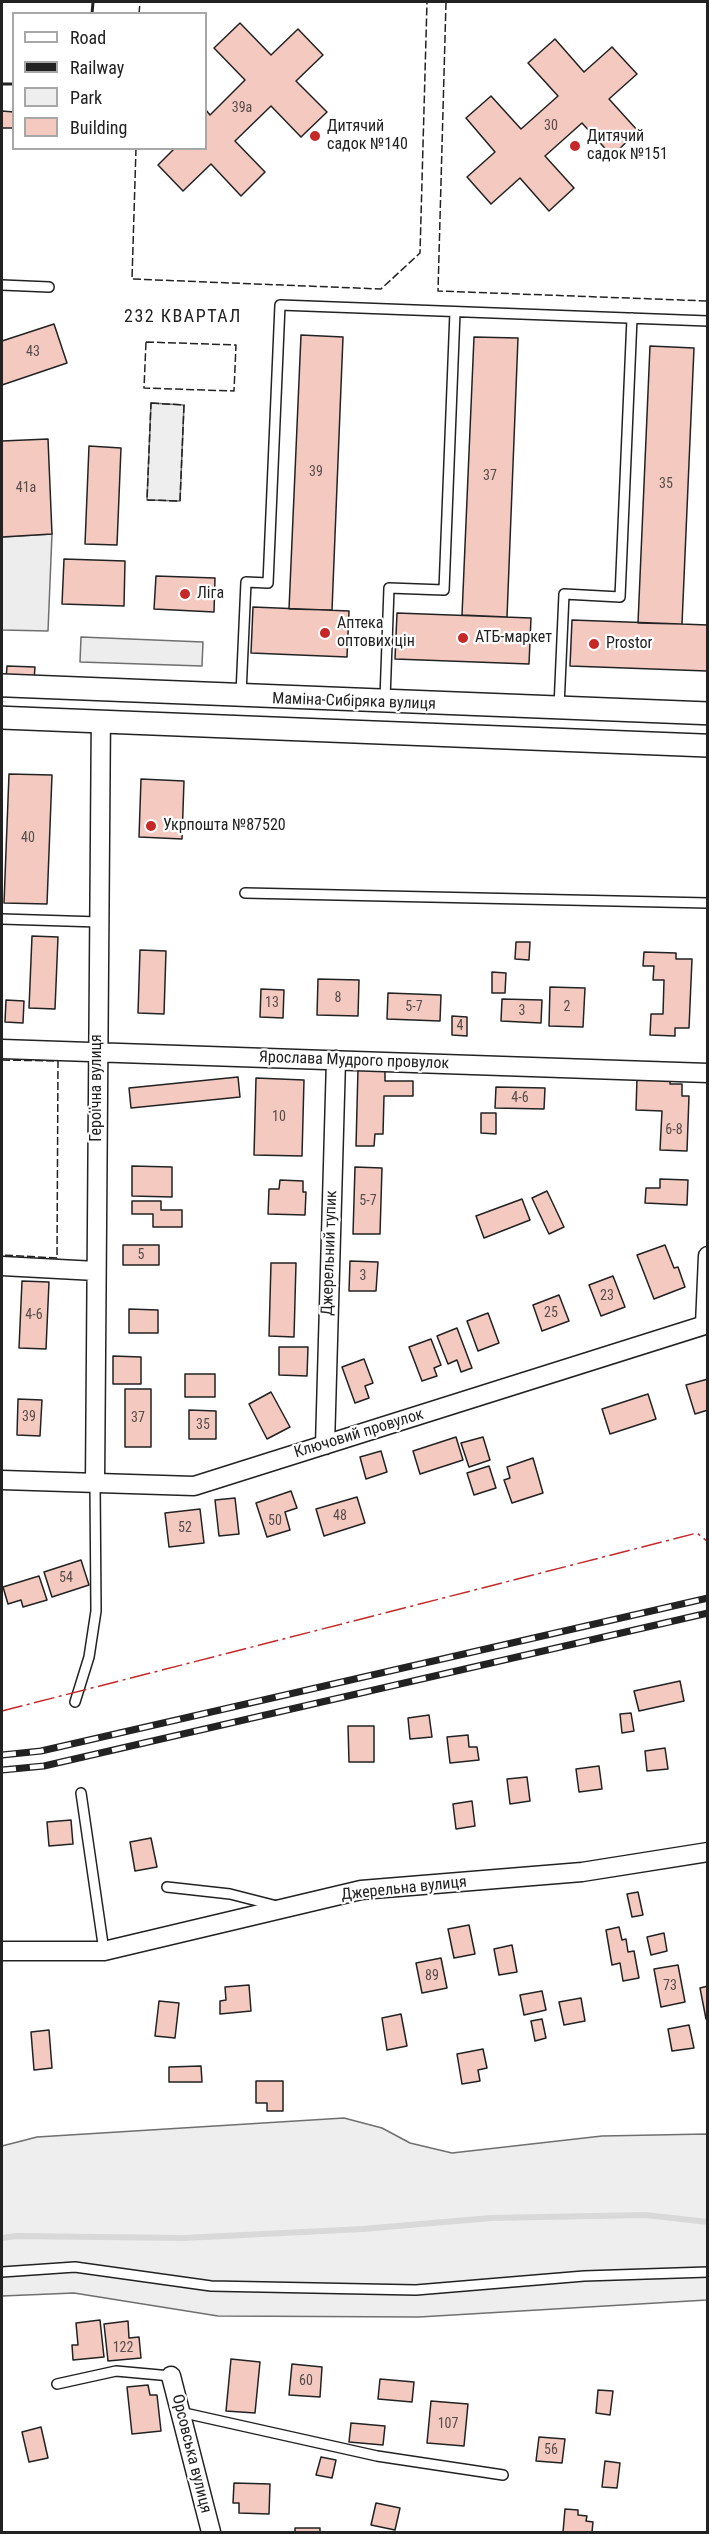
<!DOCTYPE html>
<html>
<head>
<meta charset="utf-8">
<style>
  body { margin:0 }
  #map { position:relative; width:709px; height:2534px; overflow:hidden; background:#fff; font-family:"Roboto Condensed",sans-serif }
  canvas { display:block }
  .frame { position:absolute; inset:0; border:3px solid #222; pointer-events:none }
  .legend { position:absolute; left:12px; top:12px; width:195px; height:138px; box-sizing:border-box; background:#fff; border:2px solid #a7a7a7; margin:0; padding:8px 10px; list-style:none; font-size:18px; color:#222 }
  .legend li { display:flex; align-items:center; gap:12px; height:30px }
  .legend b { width:30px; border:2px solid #a7a7a7 }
</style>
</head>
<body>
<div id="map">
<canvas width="709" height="2534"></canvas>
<div class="frame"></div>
<ul class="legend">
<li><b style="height:8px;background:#fff"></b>Road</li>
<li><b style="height:8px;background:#222"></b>Railway</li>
<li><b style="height:16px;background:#eee"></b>Park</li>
<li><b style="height:16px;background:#f3c9c0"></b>Building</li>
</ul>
</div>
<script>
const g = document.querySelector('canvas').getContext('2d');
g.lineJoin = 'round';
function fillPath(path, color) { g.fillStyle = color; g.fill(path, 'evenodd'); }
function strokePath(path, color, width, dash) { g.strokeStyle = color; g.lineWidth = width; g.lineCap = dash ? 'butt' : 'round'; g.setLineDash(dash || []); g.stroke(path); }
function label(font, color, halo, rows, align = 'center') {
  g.font = font + ' "Roboto Condensed",sans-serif'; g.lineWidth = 4.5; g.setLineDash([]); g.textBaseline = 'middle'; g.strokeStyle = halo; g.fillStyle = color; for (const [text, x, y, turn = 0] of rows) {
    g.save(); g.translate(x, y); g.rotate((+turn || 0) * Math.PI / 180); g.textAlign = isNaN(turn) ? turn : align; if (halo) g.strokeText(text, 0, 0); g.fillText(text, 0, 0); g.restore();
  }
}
const green = new Path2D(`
  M151,403L184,405L180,501L147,500Z
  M344,2118L382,2128L410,2143L452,2153L602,2136L707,2134V2300L419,2317L218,2316L74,2293L2,2296V2146L37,2137Z`);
fillPath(green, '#eee');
strokePath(green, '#6f6f6f', 1.5);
const parking = new Path2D(`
  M52,534L48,631L2,630V537Z
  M81,637L203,642L202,666L80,662Z`);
fillPath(parking, '#ededed');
strokePath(parking, '#6f6f6f', 1.5);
strokePath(new Path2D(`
  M2,2238L16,2236L184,2238L363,2229L491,2218L645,2215L708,2222`), '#d9d9d9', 6);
const building = new Path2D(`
  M240,23L271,55L298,29L323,55L296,81L327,112L301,137L271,106L235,141L265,172L241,196L211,164L183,191L158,165L175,148H206V110L210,115L245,80L214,48Z
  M555,39L584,72L612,47L637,74L609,99L638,131L612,156L582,123L545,156L574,188L549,211L520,178L491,204L467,177L495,152L466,118L491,96L521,129L558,96L528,63Z
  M2,111L14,112V128H2Z
  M54,324L67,363L2,385V341Z
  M301,335L343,337L332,610L289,609Z
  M474,337L518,338L507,617L462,615Z
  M650,346L694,348L682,624L638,623Z
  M48,439L52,534L2,537V441Z
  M89,446L121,448L117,545L85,544Z
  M64,559L125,561L124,606L62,604Z
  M156,576L215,578L214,612L154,609Z
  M253,607L349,611L347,657L251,653Z
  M397,613L531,618L529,664L395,659Z
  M572,620L708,625L707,671L570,666Z
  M7,666L35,667L34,680L6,679Z
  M9,774L52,775L47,904L4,903Z
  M141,779L184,781L182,839L139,837Z
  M32,936L58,937L55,1009L29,1008Z
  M516,942H530L529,960L515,959Z
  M140,950L166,951L164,1014L138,1013Z
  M644,952L676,953V959H692L689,1028H675V1036L650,1035L651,1014H663L664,980H653L654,966H643Z
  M492,972L506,973L505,993H492Z
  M318,979L359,980L358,1016L317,1015Z
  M550,987L585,988L583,1027L549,1026Z
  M261,989L284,990L283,1018L260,1017Z
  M388,993L441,995L440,1021L387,1019Z
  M502,999L542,1000L541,1023L501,1021Z
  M6,1000L24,1001L23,1023L5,1022Z
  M452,1016L467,1017V1036L452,1035Z
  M358,1069H385V1081H413V1096H384L383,1134H375L374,1146H356Z
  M238,1077L240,1097L131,1108L129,1088Z
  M256,1078L304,1080L302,1156L254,1155Z
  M637,1078L670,1080V1084H682V1096H689L687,1151L660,1150L662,1111L636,1110Z
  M496,1087L545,1088L544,1109L495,1108Z
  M481,1113H496V1134L481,1133Z
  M132,1166L172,1167V1197L132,1196Z
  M355,1167L382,1168L380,1234H353Z
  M660,1179L688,1180L687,1205L645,1203L646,1188H660Z
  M280,1180L303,1181V1192H306L305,1215L268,1214L269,1189H279Z
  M547,1191L564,1227L549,1234L532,1198Z
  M522,1199L530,1220L484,1238L476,1216Z
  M132,1201H161V1210H182V1227H153V1214H132Z
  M123,1245H159V1265H123Z
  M665,1245L674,1268L678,1267L685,1287L654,1299L637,1255Z
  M350,1261L378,1262L376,1291H349Z
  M271,1263H296L294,1337L269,1336Z
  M613,1276L625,1307L601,1316L589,1285Z
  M22,1281L49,1282L46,1349L19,1348Z
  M559,1295L569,1321L542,1331L533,1305Z
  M129,1309L158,1310V1333H129Z
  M488,1313L499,1343L478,1351L467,1321Z
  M457,1328L472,1368L461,1372L457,1360L448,1364L437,1336Z
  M431,1339L441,1365L434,1368L437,1376L422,1381L409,1347Z
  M279,1347H308L307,1376L279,1375Z
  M113,1356L141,1357V1384H113Z
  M364,1359L373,1383L365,1386L369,1398L355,1403L342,1367Z
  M185,1374H215V1397H185Z
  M708,1379V1410L695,1414L686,1385Z
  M125,1389H151V1447H125Z
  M271,1392L290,1427L267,1439L249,1404Z
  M648,1394L656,1419L610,1434L602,1409Z
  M18,1399L42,1400L40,1436L17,1435Z
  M189,1410L216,1411V1439H189Z
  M456,1437L463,1460L420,1474L413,1451Z
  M483,1437L490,1460L469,1467L461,1443Z
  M381,1451L387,1472L366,1479L360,1457Z
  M533,1458L543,1493L512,1503L504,1480L510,1478L507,1467Z
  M489,1466L496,1488L474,1495L467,1473Z
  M291,1491L297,1508L285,1512L290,1530L267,1537L256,1503Z
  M357,1497L365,1523L324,1536L316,1509Z
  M235,1498L239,1534L219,1536L215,1500Z
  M200,1509L204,1543L169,1547L165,1513Z
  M81,1560L89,1585L52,1597L44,1572Z
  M39,1576L47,1600L23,1607L21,1600L8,1604L3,1587Z
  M680,1681L684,1701L639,1711L634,1691Z
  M631,1713L634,1731L622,1733L620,1714Z
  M429,1715L432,1737L410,1739L408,1718Z
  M348,1726H374V1762H349Z
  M468,1735L469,1747H477L479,1760L450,1763L447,1737Z
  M665,1748L668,1769L647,1771L645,1751Z
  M599,1766L602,1789L579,1792L576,1769Z
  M527,1777L530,1801L510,1804L507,1779Z
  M472,1801L475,1826L456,1829L453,1804Z
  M71,1820L73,1844L49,1846L47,1822Z
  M151,1838L157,1867L135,1871L130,1842Z
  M638,1892L643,1915L632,1917L627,1894Z
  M469,1925L475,1954L454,1958L448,1929Z
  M619,1927L622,1940L626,1939L628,1952L634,1951L639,1978L623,1981L620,1963L612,1965L606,1930Z
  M664,1933L667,1951L651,1955L647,1937Z
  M512,1945L517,1972L499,1975L494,1949Z
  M441,1958L447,1988L422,1993L416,1963Z
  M678,1965L685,2002L661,2007L654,1969Z
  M249,1985L251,2011L220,2014V2001L226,2000L225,1987Z
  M708,1986V2019H706L700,1988Z
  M542,1991L546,2010L524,2015L520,1995Z
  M581,1998L585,2021L564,2025L559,2002Z
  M159,2001L179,2003L175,2038L155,2036Z
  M401,2014L407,2046L387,2050L382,2018Z
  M542,2019L546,2038L535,2041L531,2021Z
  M689,2025L694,2048L672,2051L668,2029Z
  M49,2030L52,2068L34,2070L31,2032Z
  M483,2049L487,2068L478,2070L480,2081L462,2084L457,2054Z
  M201,2066L202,2082H169V2067Z
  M256,2081H283V2111H267V2103H256Z
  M100,2320L104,2357L73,2360L72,2345H78L76,2323Z
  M128,2321L129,2338L139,2337L141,2358L108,2361L104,2324Z
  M231,2359L260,2362L255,2413L226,2411Z
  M292,2364L322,2367L320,2397L289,2395Z
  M380,2379L414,2382L412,2402L378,2399Z
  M148,2385L150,2395H157L161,2431L132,2434L127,2387Z
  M598,2390L613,2391L610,2415L596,2413Z
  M431,2401L468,2404L464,2446L427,2443Z
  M351,2423L385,2426L383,2445L349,2442Z
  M41,2427L48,2458L29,2462L22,2432Z
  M539,2437L565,2439L562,2463L536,2461Z
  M321,2457L336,2460L332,2478L316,2475Z
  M605,2461L620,2463L617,2488L602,2487Z
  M234,2483L270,2484L269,2514L239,2513V2503H233Z
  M376,2503L400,2508L395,2530L371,2525Z
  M565,2509L578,2510V2515L587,2516L586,2521L593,2522L592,2532H563Z
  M295,2528H320V2532H295Z`);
fillPath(building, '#f3c9c0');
strokePath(building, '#222', 1.5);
const lane = new Path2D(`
  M2,285L49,287
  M241,694L246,582L268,583L280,305L708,321
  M385,699L389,588L444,590L455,312
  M559,707L564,594L620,597L632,318
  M245,893L708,903
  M2,919L99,922
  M75,1702L89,1657L96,1611L95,1483
  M81,1793L104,1951
  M167,1887L230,1894L277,1906
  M2,2272L75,2267L211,2286L416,2290L584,2276L708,2272
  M57,2384L116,2371L171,2376
  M180,2412L377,2456L503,2475`);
const street = new Path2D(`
  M2,1049L708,1073
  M2,1266L96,1271
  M705,1325L708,1256
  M325,1445L336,1060
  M2,1480L194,1486L708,1324
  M95,1483L101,708
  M2,1951H104L361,1890L582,1872L708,1852
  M171,2376L211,2532`);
const secondary = new Path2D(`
  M2,688L708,716
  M2,715L708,743`);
strokePath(lane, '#222', 12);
strokePath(street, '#222', 21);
strokePath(secondary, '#222', 30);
strokePath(lane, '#fff', 9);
strokePath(street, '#fff', 18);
strokePath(secondary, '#fff', 27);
strokePath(new Path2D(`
  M2,697L708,725
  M2,706L708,734`), '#222', 1.5);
const rail = new Path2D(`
  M2,1755L41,1751L708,1598
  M2,1770L44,1766L708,1613`);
strokePath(rail, '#222', 7);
strokePath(rail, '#fff', 4.5, [14]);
strokePath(new Path2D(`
  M446,2L438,291L708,301
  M705,2H708
  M139,14L140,2
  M136,148L132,279L381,289L420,253L427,2
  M146,342L236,345L234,391L144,388Z
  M151,403L184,405L180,501L147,500Z
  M2,1060L58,1061L57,1258L2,1255`), '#222', 1.5, [8, 3]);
strokePath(new Path2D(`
  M92,14L93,2
  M2,84H14`), '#222', 3);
strokePath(new Path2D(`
  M2,1711L697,1533L708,1542`), '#c62828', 1.5, [21, 4.5, 3, 4.5]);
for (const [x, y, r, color] of [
  [315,136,6,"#c62828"],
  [575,146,6,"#c62828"],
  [185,594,6,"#c62828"],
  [325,633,6,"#c62828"],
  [463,638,6,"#c62828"],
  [594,644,6,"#c62828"],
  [151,826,6,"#c62828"]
]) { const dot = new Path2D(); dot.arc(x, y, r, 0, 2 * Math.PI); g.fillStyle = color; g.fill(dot); strokePath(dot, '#fff', 2); }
label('14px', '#564c4a', null, [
  ["39а",242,108],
  ["30",551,126],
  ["43",33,352],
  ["39",316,472],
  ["37",490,476],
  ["35",666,484],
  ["41а",26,488],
  ["40",28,838],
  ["8",338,998],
  ["13",272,1003],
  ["5-7",414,1007],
  ["2",567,1007],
  ["3",522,1011],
  ["4",460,1026],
  ["4-6",520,1098],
  ["10",279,1117],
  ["6-8",674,1130],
  ["5-7",368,1201],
  ["5",141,1255],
  ["3",363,1276],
  ["23",607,1296],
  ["25",551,1313],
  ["4-6",34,1315],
  ["39",29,1417],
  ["37",138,1418],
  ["35",203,1425],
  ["48",340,1516],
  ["50",275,1521],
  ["52",185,1528],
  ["54",66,1578],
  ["89",432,1976],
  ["73",670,1986],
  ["122",123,2348],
  ["60",306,2381],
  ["107",448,2424],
  ["56",551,2450]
]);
label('16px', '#222', '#fff', [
  ["Дитячий",327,127],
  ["садок №140",327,145],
  ["Дитячий",587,137],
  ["садок №151",587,155],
  ["Ліга",197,594],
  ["Аптека",337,624],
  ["оптових цін",337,642],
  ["АТБ-маркет",475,638],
  ["Prostor",606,644],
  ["Укрпошта №87520",163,826]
], 'left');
label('16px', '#222', '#fff', [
  ["Маміна-Сибіряка вулиця",354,702,2],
  ["Ярослава Мудрого провулок",354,1061,2],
  ["Героїчна вулиця",97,1088,-90],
  ["Джерельний тупик",330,1253,-88],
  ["Ключовий провулок",359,1434,-17],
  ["Джерельна вулиця",404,1889,-6],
  ["Орсовська вулиця",191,2454,76]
]);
g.letterSpacing = '1.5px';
label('18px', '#222', '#fff', [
  ["232 КВАРТАЛ",183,317]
]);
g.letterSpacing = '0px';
</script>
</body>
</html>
